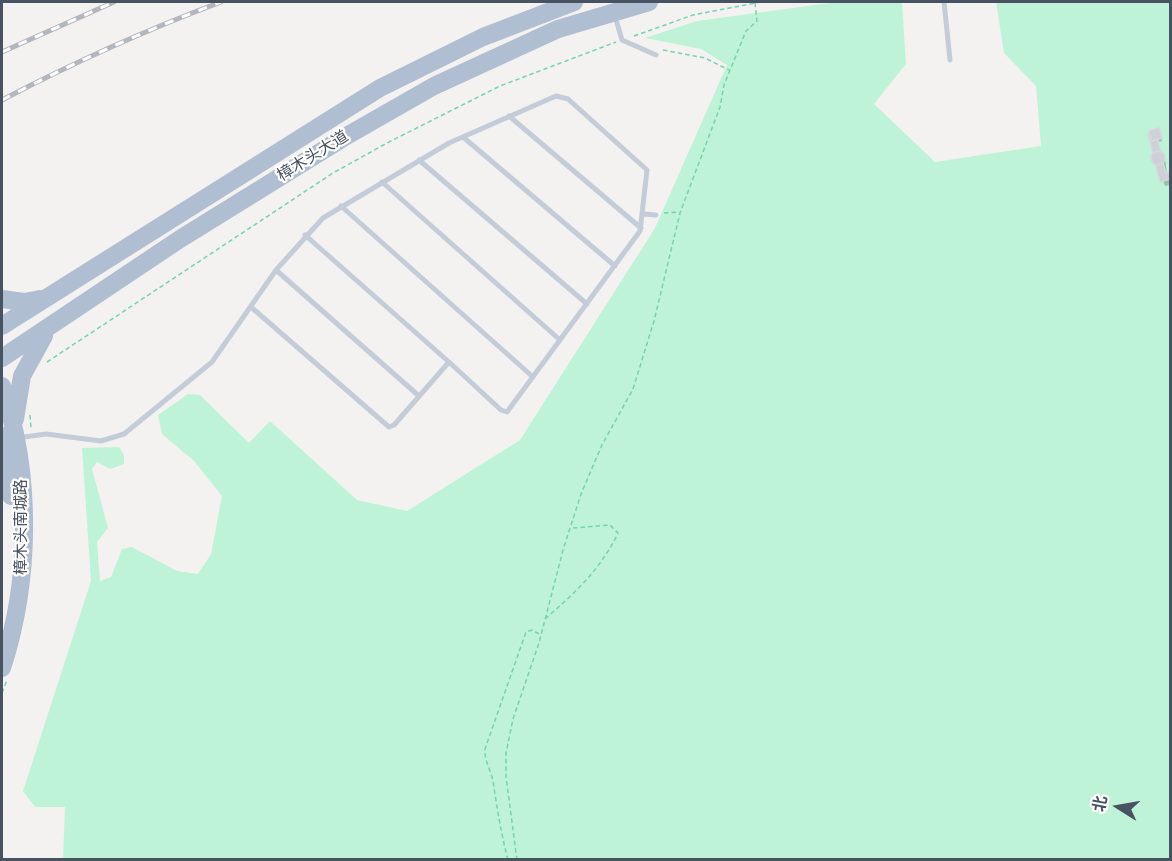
<!DOCTYPE html>
<html>
<head>
<meta charset="utf-8">
<style>
  body { margin:0 }
  #map { position:relative; width:1172px; height:861px; overflow:hidden; background:#f4f2f1; font-family:Figtree,"Noto Sans SC",sans-serif }
  canvas { display:block }
  .frame { position:absolute; inset:0; border:3px solid #485361; pointer-events:none }
  .north { position:absolute; left:1088px; top:777px; width:60px; height:60px; -webkit-text-stroke:4px #fff; paint-order:stroke; rotate:281deg; font-size:16px; font-weight:700; line-height:24px; text-align:center; color:#485361 }
  .north::after { content:''; display:block; margin:auto; width:21px; height:27px; background:#485361; clip-path:polygon(50% 0,100% 100%,50% 72%,0 100%) }
</style>
</head>
<body>
<div id="map">
<canvas width="1172" height="861"></canvas>
<div class="frame"></div>
<div class="north">北</div>
</div>
<script>
const g = document.querySelector('canvas').getContext('2d');
g.lineJoin = 'round';
function fillPath(path, color) { g.fillStyle = color; g.fill(path, 'evenodd'); }
function strokePath(path, color, width, dash) { g.strokeStyle = color; g.lineWidth = width; g.lineCap = dash ? 'butt' : 'round'; g.setLineDash(dash || []); g.stroke(path); }
function label(font, color, halo, rows, align = 'center') {
  g.font = font + ' Figtree,"Noto Sans SC",sans-serif'; g.lineWidth = 4.5; g.setLineDash([]); g.textBaseline = 'middle'; g.strokeStyle = halo; g.fillStyle = color; for (const [text, x, y, turn = 0] of rows) {
    g.save(); g.translate(x, y); g.rotate((+turn || 0) * Math.PI / 180); g.textAlign = isNaN(turn) ? turn : align; if (halo) g.strokeText(text, 0, 0); g.fillText(text, 0, 0); g.restore();
  }
}
fillPath(new Path2D(`
  M837,2H902L906,64L874,104L935,162L1041,146L1036,86L1004,53L996,2H1170V859H63L65,807H35L23,791L91,581L82,448L119,447L124,455V464L110,469L97,462L92,469L108,528L97,542L100,581L111,577L122,549L132,547L177,571L198,574L211,554L222,496L194,461L162,434L158,415L188,394L200,395L249,443L270,421L357,500L407,511L520,440L655,228L727,65L701,49L645,38L697,21Z`), '#bef3d7');
fillPath(new Path2D(`
  M1160,132L1162,141L1158,142L1160,153L1165,158L1167,174L1170,173V185L1165,186L1153,155L1156,154L1155,152Z`), '#0003');
const building = new Path2D(`
  M1159,128L1162,138L1152,141L1149,131Z
  M1148,133L1152,141L1158,139L1160,151L1153,153Z
  M1151 158a7 7 0 1 1 14 0a7 7 0 1 1-14 0Z
  M1163,163L1166,173L1170,172V179L1160,182L1156,165Z`);
fillPath(building, '#cdd0d7');
strokePath(building, '#d5d7dd', 1.5);
strokePath(new Path2D(`
  M634,36L693,15L761,2
  M663,50L705,58L729,70
  M664,213L679,212
  M47,362L333,173L387,143L500,86L616,42
  M30,415L31,428
  M545,619C575,593 601,569 618,533L610,525L573,528
  M2,693L7,680
  M508,860C501,833 497,808 493,781C491,770 484,761 485,749L526,632L532,630L541,635
  M517,860L506,777V753L513,719L539,643L563,550L581,494L602,445L633,389L654,321L680,213L720,107L724,85L746,31L757,21L755,3`), '#73d4ac', 1.5, [4.5, 3]);
strokePath(new Path2D(`
  M944,2L950,60
  M615,16L622,40L656,55
  M509,116L641,228
  M463,137L615,266
  M419,160L587,304
  M382,182L560,340
  M341,206L533,377
  M644,214L656,215
  M305,235L449,362
  M276,270L419,396
  M17,438L46,434L101,441L124,434L212,362L276,270L323,218L449,143L556,96L568,99L647,170L640,231L507,412L501,410L449,362L394,425L389,427L251,307`), '#c4ccd7', 5);
strokePath(new Path2D(`
  M2,299L24,302L40,299
  M2,326L380,88L483,37L574,2
  M2,358L180,239L343,138L434,86L558,29L649,2
  M2,386C32,474 31,579 2,668
  M15,419L22,376L44,336
  M2,436L11,496`), '#b0bed2', 18);
const rail = new Path2D(`
  M2,52L114,2
  M2,100C73,63 146,30 221,2`);
strokePath(rail, '#b3b6bc', 5);
strokePath(rail, '#fff', 3, [9]);
label('16px', '#485361', '#fff', [
  ["樟木头大道",313,156,-32],
  ["樟木头南城路",21,527,-90]
]);
</script>
</body>
</html>
